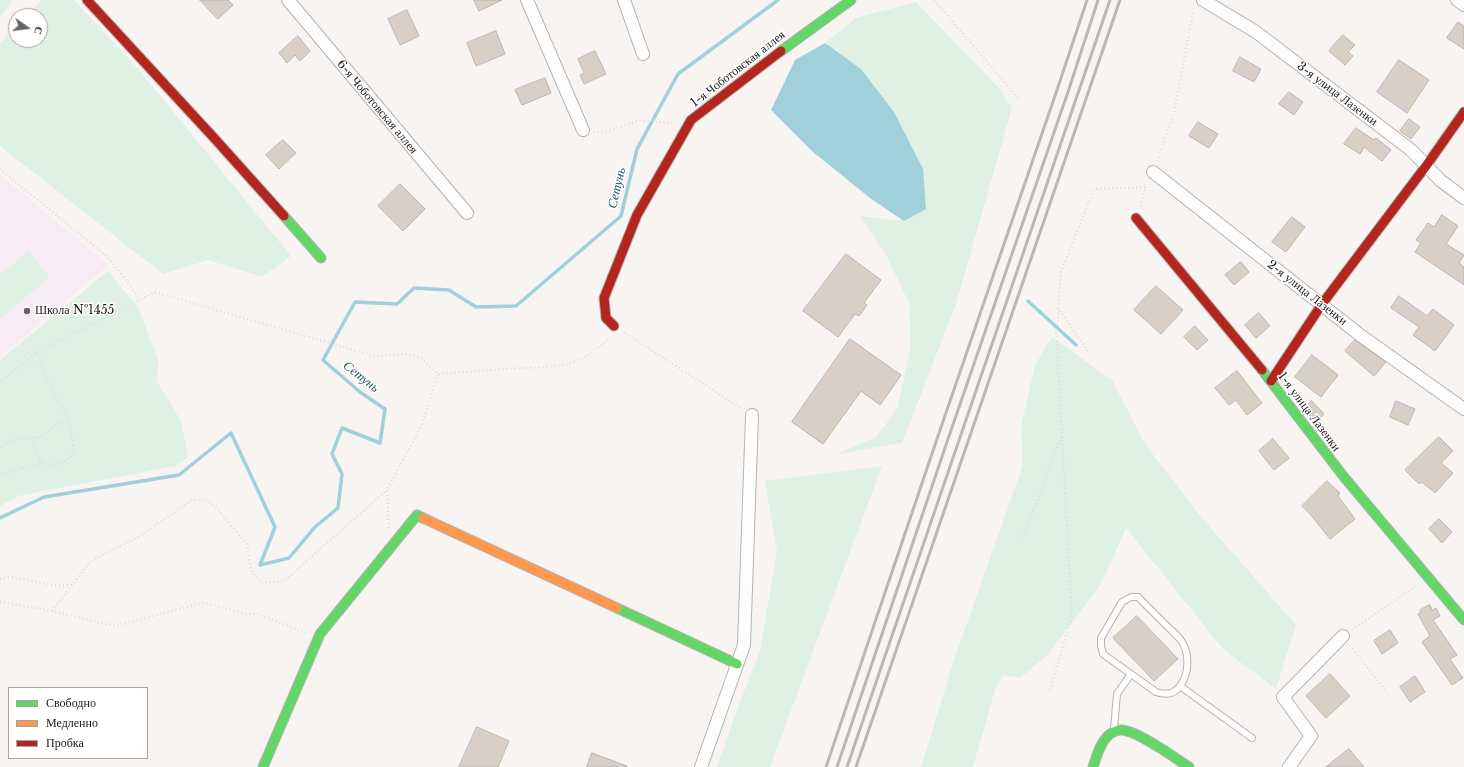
<!DOCTYPE html>
<html>
<head>
<meta charset="utf-8">
<style>
  body { margin:0 }
  #map { position:relative; width:1464px; height:767px; overflow:hidden; background:#f7f4f2; font-family:"Libre Baskerville",serif }
  canvas { display:block }
  .legend { position:absolute; left:8px; top:687px; width:140px; height:72px; box-sizing:border-box; background:#fff; border:1px solid #a3a3a2; margin:0; padding:5px 7px; list-style:none; font-size:12px; color:#1a1817 }
  .legend li { display:flex; align-items:center; gap:8px; height:20px }
  .legend b { width:20px; border:1px solid #a3a3a2 }
  .north { position:absolute; left:8px; top:8px; width:40px; height:40px; box-sizing:border-box; background:#fff; border:1px solid #a3a3a2; border-radius:50%; rotate:104deg; font-size:11px; font-weight:700; line-height:16px; text-align:center; color:#1a1817 }
  .north::after { content:''; display:block; margin:auto; width:14px; height:18px; background:#676564; clip-path:polygon(50% 0,100% 100%,50% 72%,0 100%) }
</style>
</head>
<body>
<div id="map">
<canvas width="1464" height="767"></canvas>
<ul class="legend">
<li><b style="height:5px;background:#63d668"></b>Свободно</li>
<li><b style="height:5px;background:#ff974d"></b>Медленно</li>
<li><b style="height:5px;background:#b3261e"></b>Пробка</li>
</ul>
<div class="north">С</div>
</div>
<script>
const g = document.querySelector('canvas').getContext('2d');
g.lineJoin = 'round';
function fillPath(path, color) { g.fillStyle = color; g.fill(path, 'evenodd'); }
function strokePath(path, color, width, dash) { g.strokeStyle = color; g.lineWidth = width; g.lineCap = dash ? 'butt' : 'round'; g.setLineDash(dash || []); g.stroke(path); }
function label(font, color, halo, rows, align = 'center') {
  g.font = font + ' "Libre Baskerville",serif'; g.lineWidth = 3; g.setLineDash([]); g.textBaseline = 'middle'; g.strokeStyle = halo; g.fillStyle = color; for (const [text, x, y, turn = 0] of rows) {
    g.save(); g.translate(x, y); g.rotate((+turn || 0) * Math.PI / 180); g.textAlign = isNaN(turn) ? turn : align; if (halo) g.strokeText(text, 0, 0); g.fillText(text, 0, 0); g.restore();
  }
}
fillPath(new Path2D(`
  M0,175L108,265L0,357Z`), '#f7ebf4');
fillPath(new Path2D(`
  M0,0H12L0,17Z
  M42,0H74L139,70L291,256L262,277L208,260L163,274L0,146V43L16,27V40H40V16H27Z
  M916,2L998,87L1012,108L956,304L902,443L837,454L876,437L897,409L911,346L909,303L886,255L860,216L904,221L926,208L861,69L825,43L856,18Z
  M28,251L50,277L0,319V275Z
  M108,271L139,309L159,363L156,380L181,421L188,457L176,466L18,496L0,506V360Z
  M1052,337L1112,380L1145,444L1196,511L1296,625L1276,689L1223,649L1126,528L1100,586L1047,655L1020,678L1003,675L995,690L973,767H921L955,657L1023,465L1021,426L1035,365Z
  M882,466L770,767H717L738,707L760,651L777,551L765,481Z`), '#dff1e5');
fillPath(new Path2D(`
  M825,43L861,69L894,112L923,169L926,209L904,221L870,198L813,152L771,110L795,60Z`), '#a0d0d9');
strokePath(new Path2D(`
  M1028,301L1076,345
  M0,518L44,497L179,475L231,433L275,527L260,565L289,558L315,527L338,508L342,474L332,454L342,428L380,443L385,409L360,392L323,360L355,302L397,304L414,288L449,290L476,307L516,306L621,216L637,149L678,74L778,0`), '#a0d0d9', 3.5);
const building = new Path2D(`
  M200,0H228L233,5L218,19Z
  M474,0H502L479,11Z
  M407,10L419,36L400,45L388,19Z
  M1458,22L1464,26V49L1447,38Z
  M496,31L505,54L476,66L467,43Z
  M1343,35L1355,45L1348,52L1353,56L1345,65L1329,51Z
  M298,36L310,51L300,61L295,55L287,63L279,53Z
  M595,51L606,74L584,84L580,75L584,73L578,59Z
  M1240,57L1261,69L1254,82L1233,71Z
  M1399,60L1429,80L1407,113L1377,92Z
  M545,78L551,93L522,105L515,90Z
  M1289,92L1303,102L1294,115L1279,104Z
  M1409,119L1420,127L1411,139L1400,131Z
  M1198,122L1218,134L1209,148L1189,136Z
  M1356,128L1374,140L1376,138L1391,150L1382,161L1364,147L1360,154L1344,144Z
  M283,140L296,153L279,169L266,155Z
  M400,184L425,209L403,231L378,206Z
  M1442,215L1458,226L1446,244L1464,255L1459,263L1464,267V285L1415,252L1421,243L1416,240L1428,223L1434,227Z
  M1292,217L1305,227L1286,252L1272,242Z
  M846,254L881,280L864,303L867,305L859,316L855,314L838,337L803,311Z
  M1241,262L1249,272L1234,285L1225,275Z
  M1156,286L1183,310L1161,334L1134,310Z
  M1399,296L1427,316L1433,309L1454,325L1435,351L1413,335L1419,327L1391,308Z
  M1259,313L1270,326L1256,338L1245,325Z
  M1195,326L1208,340L1197,350L1184,337Z
  M850,339L901,375L880,405L861,391L823,444L792,422Z
  M1355,340L1386,362L1374,376L1345,351Z
  M1312,355L1338,375L1321,397L1295,377Z
  M1237,371L1262,403L1247,415L1236,400L1229,405L1215,388Z
  M1312,401L1324,414L1315,423L1304,408Z
  M1396,401L1415,409L1408,425L1390,417Z
  M1439,437L1453,451L1441,463L1453,473L1435,493L1422,482L1419,484L1405,470Z
  M1273,439L1289,458L1274,470L1259,451Z
  M1327,481L1340,493L1338,496L1355,519L1330,539L1310,514L1302,506Z
  M1439,519L1452,532L1442,543L1429,529Z
  M1430,605L1432,610L1436,608L1440,616L1433,620L1457,655L1450,659L1463,678L1452,685L1422,642L1430,636L1418,614L1421,612L1420,610Z
  M1137,616L1178,659L1154,681L1113,638Z
  M1390,630L1398,643L1382,654L1374,641Z
  M1330,674L1350,696L1326,718L1306,696Z
  M1415,676L1425,692L1410,702L1400,687Z
  M477,727L509,741L498,767H459Z
  M1349,749L1364,767H1326Z
  M592,753L627,766V767H587Z`);
fillPath(building, '#d8cfc7');
strokePath(building, '#b8b6b4', 1);
const lane = new Path2D(`
  M1131,597H1138C1149,608 1159,618 1169,628C1173,632 1179,637 1182,642C1190,655 1189,674 1180,686C1174,695 1165,695 1156,692L1103,654L1101,646V638L1122,602Z
  M1180,686L1252,738
  M1114,729L1117,694L1131,674`);
const street = new Path2D(`
  M288,0L467,213
  M527,0L583,130
  M624,0L643,54
  M1203,0L1256,32L1411,150L1441,181L1464,198
  M1457,0L1464,5
  M1153,172L1360,335L1464,409
  M701,767L744,645L752,415
  M1289,767L1311,736L1283,697L1343,636`);
const fast = new Path2D(`
  M781,51L851,0
  M284,216L321,258
  M1262,370L1344,477L1464,620
  M617,608L737,664
  M263,767L320,634L417,515L423,518
  M1093,767C1097,756 1100,742 1110,734C1113,732 1117,730 1121,730C1137,730 1175,758 1189,767`);
const slow = new Path2D(`
  M423,518L617,608`);
const jam = new Path2D(`
  M87,0L215,139L284,216
  M1136,218L1262,370
  M614,326L606,318L604,298L637,215L691,120L781,51
  M1271,381L1322,304L1426,166L1464,112`);
strokePath(lane, '#b5b3b1', 8);
strokePath(street, '#b5b3b1', 14);
strokePath(fast, '#b5b3b1', 11);
strokePath(slow, '#b5b3b1', 11);
strokePath(jam, '#b5b3b1', 11);
strokePath(new Path2D(`
  M934,0L1019,99
  M594,132L603,133L639,120L673,123
  M1157,161L1174,113L1194,6
  M0,169L109,258L140,299
  M1140,206L1146,187
  M625,333L742,409
  M1088,351L1058,308L1061,272L1094,189L1146,187
  M37,352L50,386L68,417L74,447L72,455L65,461L56,465L41,463
  M0,382L37,352L155,292L374,356L406,354L420,357L438,374L504,369L545,367L569,364L585,357L607,341L608,338
  M0,447L20,438L40,437L68,417
  M0,475L41,463L31,437
  M389,528L387,490L421,427L438,374
  M1023,538L1062,434L1056,329L1058,326V308
  M0,579L10,577L58,586L74,584
  M0,602L52,611L115,626L202,603L214,605L245,614H258L306,633
  M52,611L91,561L140,536L192,500L205,499L216,507L248,546L249,560L251,570L261,583L284,581L387,490
  M1352,630L1417,585
  M1350,645L1387,693
  M1050,690L1072,616L1062,434`), '#dbdada', 2, [1, 3]);
strokePath(lane, '#fefdfd', 6);
strokePath(street, '#fefdfd', 12);
strokePath(fast, '#63d668', 9);
strokePath(slow, '#ff974d', 9);
strokePath(jam, '#b3261e', 9);
strokePath(new Path2D(`
  M826,767L938,436L1058,87L1087,0
  M837,767L948,439L1068,92L1098,0
  M847,767L1110,0
  M856,767L1120,0`), '#b9b8b8', 3);
for (const [x, y, r, color] of [
  [27,311,4,"#676564"]
]) { const dot = new Path2D(); dot.arc(x, y, r, 0, 2 * Math.PI); g.fillStyle = color; g.fill(dot); strokePath(dot, '#fff', 1.5); }
label('12px', '#1a1817', '#fff', [
  ["1-я Чоботовская аллея",738,69,-38],
  ["3-я улица Лазенки",1337,94,37],
  ["6-я Чоботовская аллея",377,107,50],
  ["2-я улица Лазенки",1307,293,38],
  ["1-я улица Лазенки",1309,412,53]
]);
label('12px', '#1a1817', '#fff', [
  ["Школа №1455",35,311]
], 'left');
label('italic 13px', '#1c5761', '#fff', [
  ["Сетунь",617,188,-77],
  ["Сетунь",361,377,38]
]);
</script>
</body>
</html>
